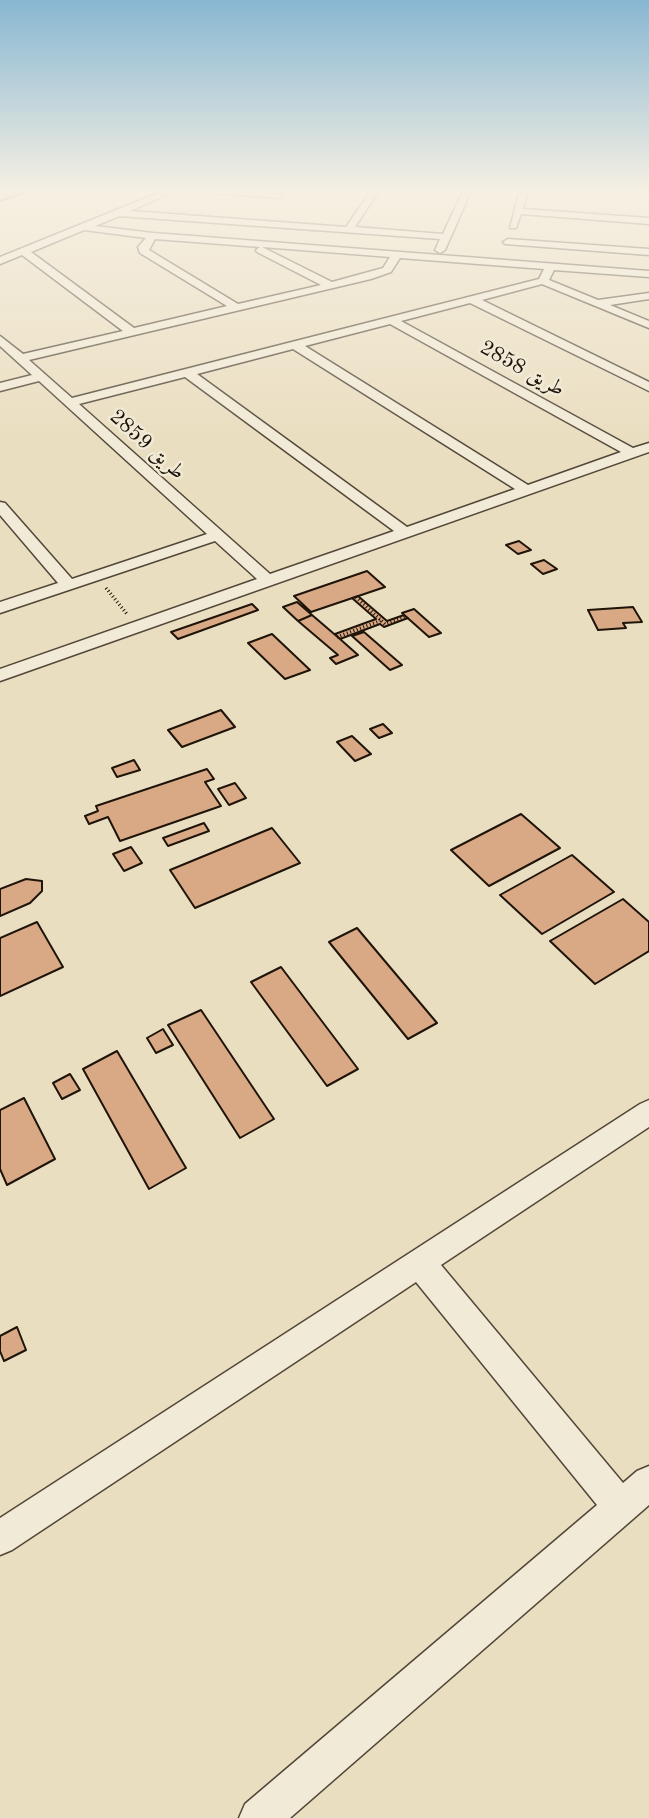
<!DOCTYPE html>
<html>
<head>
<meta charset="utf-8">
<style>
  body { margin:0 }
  canvas { display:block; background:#eadec0 }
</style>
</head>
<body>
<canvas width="649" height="1818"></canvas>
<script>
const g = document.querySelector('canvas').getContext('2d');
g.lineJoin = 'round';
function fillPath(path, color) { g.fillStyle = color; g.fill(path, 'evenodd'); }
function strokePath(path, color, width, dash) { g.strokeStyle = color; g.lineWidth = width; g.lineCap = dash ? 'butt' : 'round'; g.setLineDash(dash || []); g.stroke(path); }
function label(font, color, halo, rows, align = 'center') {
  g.font = font + ' "Old Standard TT",Amiri,serif'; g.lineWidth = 5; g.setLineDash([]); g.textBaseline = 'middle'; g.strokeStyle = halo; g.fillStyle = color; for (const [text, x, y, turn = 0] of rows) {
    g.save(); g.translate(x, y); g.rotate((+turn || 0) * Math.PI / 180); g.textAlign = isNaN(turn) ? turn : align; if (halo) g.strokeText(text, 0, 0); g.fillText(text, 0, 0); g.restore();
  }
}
const building = new Path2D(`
  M519,541L531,550L518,554L506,545Z
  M544,560L557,569L543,574L531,564Z
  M367,571L385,587L311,612L294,596Z
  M358,596L387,621L404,615L408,618L384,627L380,624L340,639L335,634L376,619L352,598Z
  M297,602L312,615L298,621L283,607Z
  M252,604L258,610L178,639L171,632Z
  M633,607L642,622L623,623L626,628L598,630L588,610Z
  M414,609L441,633L429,637L402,613Z
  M312,615L340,639L358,655L336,664L330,658L338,655L298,621Z
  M364,632L402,665L390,670L352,636Z
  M272,634L310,670L285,679L248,643Z
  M221,710L235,727L182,747L168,730Z
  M383,724L392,733L379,738L370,729Z
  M352,736L371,754L355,761L337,742Z
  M134,760L140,770L117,777L112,768Z
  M207,769L214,779L205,782L221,806L120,841L108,817L89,824L85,816L98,811L96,806Z
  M235,783L246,798L229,805L218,789Z
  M521,814L560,848L489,886L451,850Z
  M204,823L209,831L168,846L163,838Z
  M272,828L300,863L195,908L170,870Z
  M131,847L142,863L124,871L113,854Z
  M572,855L614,892L542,934L500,895Z
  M26,879L42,881V891L30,903L0,916V889Z
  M623,899L649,922V951L595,984L550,941Z
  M37,922L63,967L0,996V938Z
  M357,928L437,1023L408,1039L329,942Z
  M281,967L358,1069L327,1086L251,982Z
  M201,1010L274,1119L240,1138L168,1025Z
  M163,1029L173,1045L156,1053L147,1038Z
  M117,1051L186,1168L149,1189L83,1069Z
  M70,1074L80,1090L62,1099L53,1083Z
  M24,1098L55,1159L7,1185L0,1169V1110Z
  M17,1327L26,1350L4,1361L0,1351V1336Z`);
fillPath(building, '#d8a984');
strokePath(building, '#1f140a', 2);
const minor = new Path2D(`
  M168,189H180L130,211L346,227L372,189H380L355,227L443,234L464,189H472L445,250L440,253L435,250L440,239L119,216L95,226L153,233L649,271V277L554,270L549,280L598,300L649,293V299L610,305L649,321V328L542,284L482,300L649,382V391L470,303L401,321L633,448L649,443V452L0,681V669L257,579L215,541L0,613V602L58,583L0,515V502L5,503L72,579L207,534L39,381L0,391V383L32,375L0,346V336L23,354L123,331L22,255L0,264V257ZM84,230L146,238L138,247L140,253L227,306L134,328L31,252ZM155,239L260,247L256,250L257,252L321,285L238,304L149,250ZM262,247L390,257L383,268L332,282ZM400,258L544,269L539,279L72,398L29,360L371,279L391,272ZM390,324L621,452L528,485L305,346ZM293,349L515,489L407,527L197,374ZM185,377L394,531L270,574L79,404Z
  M194,189L280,192L284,195L280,198L198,192Z
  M520,189H528L523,209L649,218V224L521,214L516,228H510Z
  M508,239L649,249V255L505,244L503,242Z
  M649,1100V1127L441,1265L623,1483L637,1471L649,1466V1505L290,1818H239L245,1804L597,1505L416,1282L12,1550L0,1555V1518L640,1104Z`);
const motorway = new Path2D(`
  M25,189L23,192L0,200V190Z`);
strokePath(minor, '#524638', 3);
strokePath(motorway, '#1f140a', 4);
strokePath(new Path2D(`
  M106,588L127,614
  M356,597L385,624L406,616
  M337,637L382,620`), '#1f140a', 3.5, [1, 2.5]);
fillPath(minor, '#f1ead6');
fillPath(motorway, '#e5bf80');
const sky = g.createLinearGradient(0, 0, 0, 444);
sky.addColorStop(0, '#88b7d2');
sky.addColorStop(0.43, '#f6f0e3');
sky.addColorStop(1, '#f6f0e300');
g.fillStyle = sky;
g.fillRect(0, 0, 649, 444);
label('21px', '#1f140a', '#f1ead6', [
  ["طريق 2858",522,369,29],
  ["طريق 2859",147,445,42]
]);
</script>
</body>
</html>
